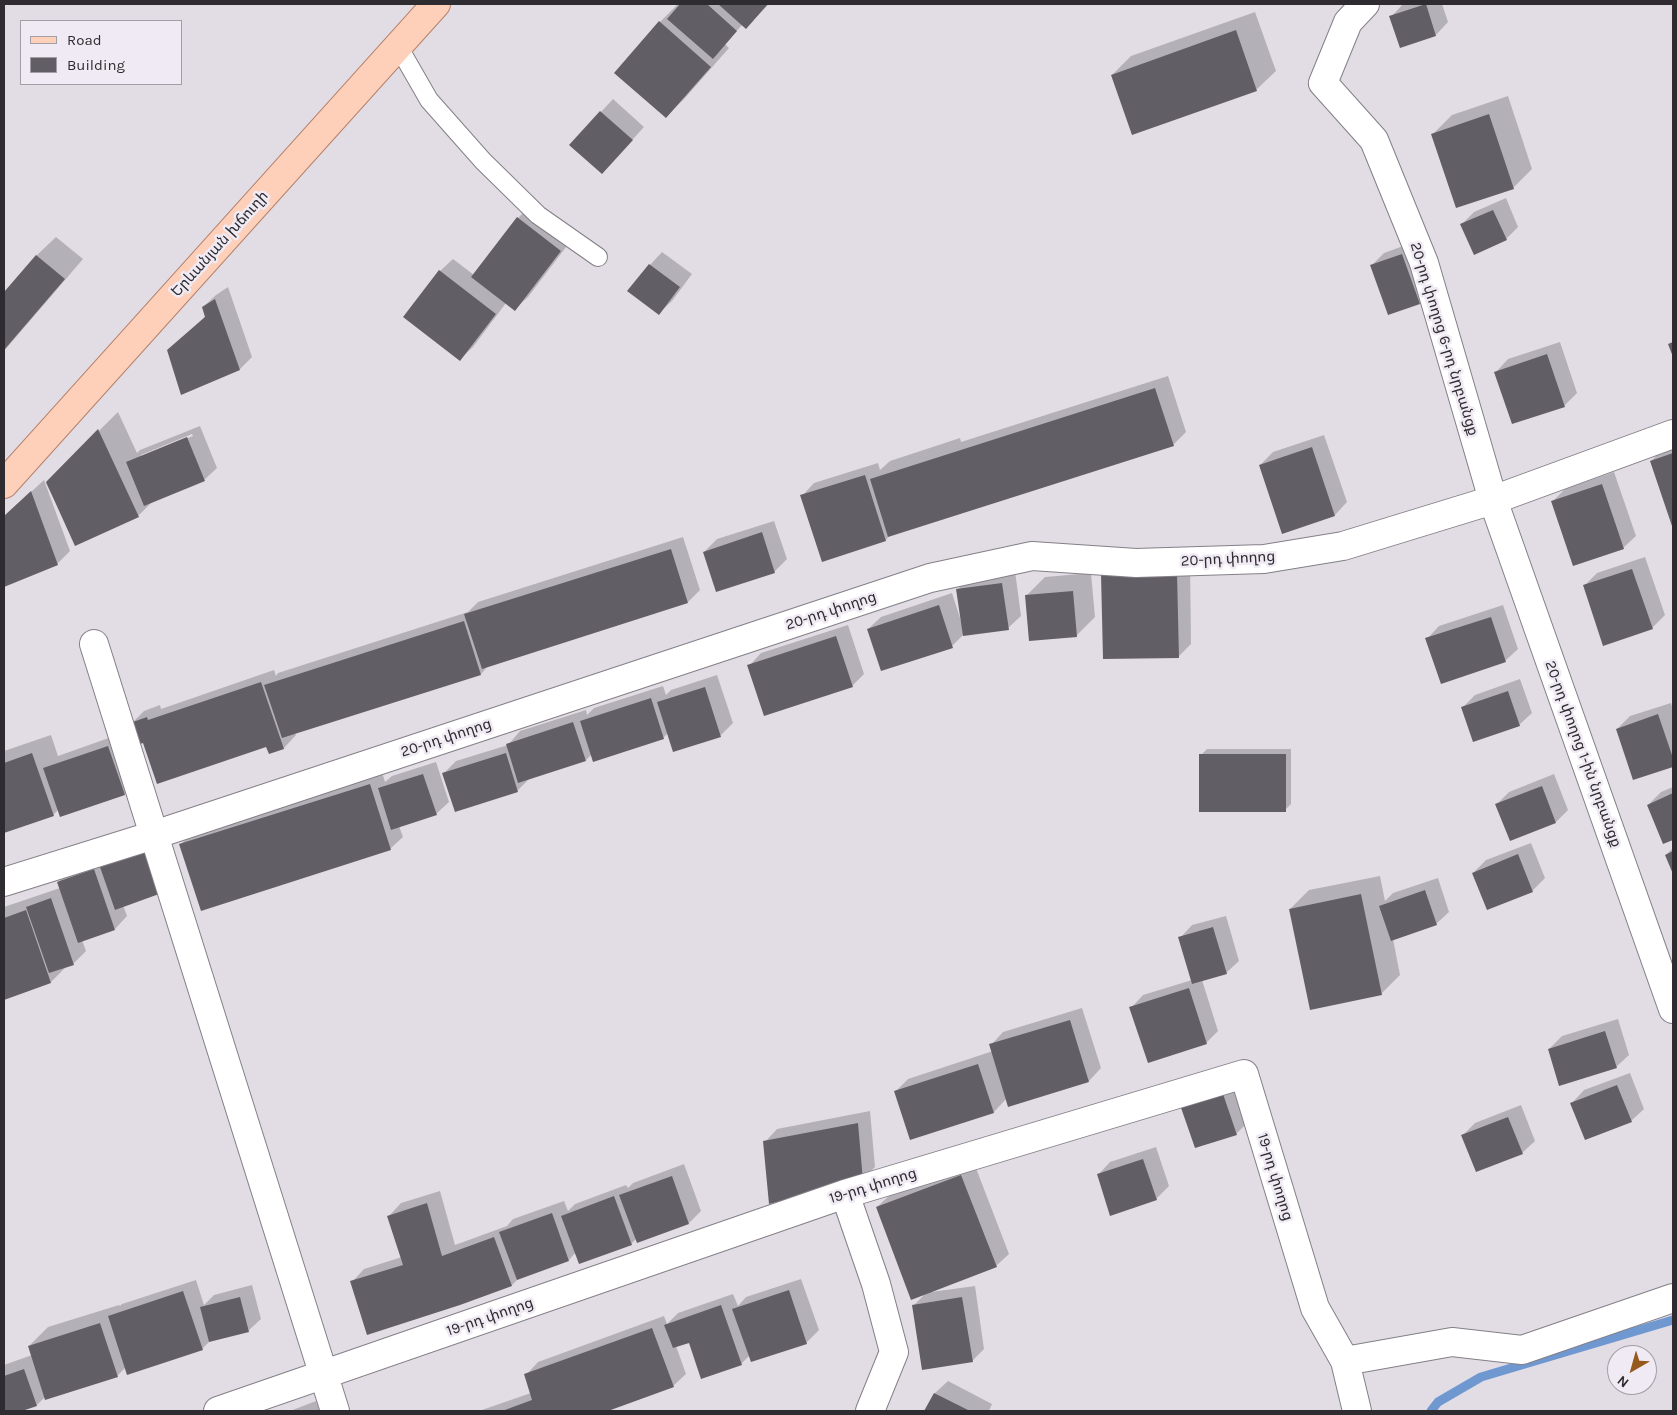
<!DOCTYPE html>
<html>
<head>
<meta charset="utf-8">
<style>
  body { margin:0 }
  #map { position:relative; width:1677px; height:1415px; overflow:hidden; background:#e2dde5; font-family:Karla,sans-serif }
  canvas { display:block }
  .frame { position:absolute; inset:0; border:5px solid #2e2c30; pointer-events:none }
  .legend { position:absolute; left:20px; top:20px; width:162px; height:65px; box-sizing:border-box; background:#efeaf3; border:1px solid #a29ea5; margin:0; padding:6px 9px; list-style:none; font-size:15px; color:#2e2c30 }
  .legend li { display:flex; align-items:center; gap:10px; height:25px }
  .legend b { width:25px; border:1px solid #a29ea5 }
  .north { position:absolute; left:1607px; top:1345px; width:50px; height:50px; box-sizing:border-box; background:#efeaf3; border:1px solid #a29ea5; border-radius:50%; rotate:218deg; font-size:14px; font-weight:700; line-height:20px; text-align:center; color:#2e2c30 }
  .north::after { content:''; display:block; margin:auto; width:18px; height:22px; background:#975a1e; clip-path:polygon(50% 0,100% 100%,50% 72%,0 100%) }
</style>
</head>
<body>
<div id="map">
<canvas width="1677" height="1415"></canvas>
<div class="frame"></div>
<ul class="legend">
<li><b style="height:6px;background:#fecfb9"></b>Road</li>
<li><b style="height:14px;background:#625e65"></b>Building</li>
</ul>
<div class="north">N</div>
</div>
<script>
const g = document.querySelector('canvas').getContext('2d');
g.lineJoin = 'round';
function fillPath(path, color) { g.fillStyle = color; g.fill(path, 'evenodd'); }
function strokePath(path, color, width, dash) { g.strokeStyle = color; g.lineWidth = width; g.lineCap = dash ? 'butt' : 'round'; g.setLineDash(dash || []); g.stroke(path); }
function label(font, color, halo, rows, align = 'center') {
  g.font = font + ' Karla,"Noto Sans Armenian",sans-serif'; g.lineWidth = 5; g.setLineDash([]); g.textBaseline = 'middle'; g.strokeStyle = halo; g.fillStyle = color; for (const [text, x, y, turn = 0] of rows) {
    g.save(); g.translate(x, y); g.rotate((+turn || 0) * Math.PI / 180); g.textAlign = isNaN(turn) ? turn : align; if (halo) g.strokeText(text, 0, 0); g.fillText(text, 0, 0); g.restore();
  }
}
fillPath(new Path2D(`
  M678,4L680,5L682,4H769L746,27L743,24L725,44L729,48L685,98L666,117L660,22Z
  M1403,4H1442L1448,22L1436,35L1401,46L1391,17Z
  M1255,12L1276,71L1257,89L1133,133L1112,75L1131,56Z
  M1508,96L1532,169L1513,188L1433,134L1452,115Z
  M613,99L644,127L602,173L601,112Z
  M1506,198L1518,227L1506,239L1462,224L1474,212Z
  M531,205L573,238L528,297L515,309L506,303L473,347L460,359L440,271L453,259L474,275L518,218Z
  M56,237L83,259L4,351V294L37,255Z
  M1414,242L1432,290L1419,303L1371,266L1384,253Z
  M662,252L692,274L672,301L659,313L650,265Z
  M228,287L252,357L240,369L169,350L206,316L203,307L216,295Z
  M1560,342L1577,393L1564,406L1496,372L1508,359Z
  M1168,376L1186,432L1173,445L890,535L886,540L822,560L802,496L814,483L878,463L880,470L890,461L960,438L961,442Z
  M118,412L137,453L140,450L200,426L217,468L204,480L153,501L138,516L76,544L46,483ZM192,434L193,436L141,457V455Z
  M1324,435L1347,502L1335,515L1260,465L1273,452Z
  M1673,441V526L1651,461L1670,442Z
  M1614,472L1636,536L1623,548L1552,502L1565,489Z
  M44,480L70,551L57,564L4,586V517Z
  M774,521L787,559L774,572L704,552L717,539Z
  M683,537L700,590L688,602L489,665L481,674L295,733L296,735L284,748L270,753L267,745L144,741L131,724L144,711L160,705L161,709L274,670L276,676L278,673L468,612L478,602Z
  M1645,557L1665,615L1652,628L1584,586L1597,573Z
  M1190,560L1191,644L1179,656L1104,658Z
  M1015,571L1021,616L1008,628L964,634L952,646L868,629L881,617L952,593L961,621H962L958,589L970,577Z
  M1091,573L1095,617L1076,636L1026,596L1045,577Z
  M1503,605L1518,649L1505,661L1427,639L1439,626Z
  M848,625L864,674L852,686L749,666L761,653Z
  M717,675L733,723L720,736L668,733L663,738L592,754L586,760L530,778L517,791L444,773L456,761L508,745L520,731L586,710L587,715L594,708L663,686L666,695L671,690Z
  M1520,679L1532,713L1519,725L1463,707L1475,695Z
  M1671,703L1673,710V765L1634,778L1617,729L1630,716Z
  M120,734L137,781L124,794L58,810L53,815L4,832V751L51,735L58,756Z
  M1207,749H1291V804L1285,810L1201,755Z
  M436,762L449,802L436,814L399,826L403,837L390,849L180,845L193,832L382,772L385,782L392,776Z
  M1554,774L1568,810L1556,822L1511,840L1497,804L1509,792Z
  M1673,787V838L1664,842L1648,805L1661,792Z
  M157,840L171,881L123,905L127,916L115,929L82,940L86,951L73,964L67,966L51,982L4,999V907L60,888L58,882L71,870Z
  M1531,843L1545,878L1532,891L1473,873L1486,860Z
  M1673,848V871L1666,855Z
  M1380,876L1385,901L1393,893L1438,878L1449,912L1436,924L1393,939L1400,975L1381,994L1290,909L1309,890Z
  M1226,916L1239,961L1226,973L1202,980L1218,1031L1206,1043L1131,1008L1143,995L1192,980L1180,938L1192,925Z
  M1082,1008L1101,1068L1089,1081L1007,1098L994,1112L911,1139L895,1092L908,1079L993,1051L991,1045L1003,1032Z
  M1618,1019L1629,1055L1616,1067L1549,1049L1562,1036Z
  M1630,1073L1644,1109L1631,1121L1572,1103L1584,1090Z
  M1234,1076L1249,1121L1236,1134L1180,1103Z
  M1521,1105L1535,1141L1522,1153L1463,1135L1475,1123Z
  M870,1111L875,1167L862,1180L765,1142L777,1129Z
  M1156,1147L1169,1186L1156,1199L1098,1175L1110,1162Z
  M974,1163L1009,1254L996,1266L931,1292L975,1286L984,1349L972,1361L914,1305L926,1293L877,1207L890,1195Z
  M684,1164L701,1211L689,1223L637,1238L631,1244L576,1252L569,1260L519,1278L512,1285L460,1304L352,1282L364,1269L402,1257L389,1216L401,1203L440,1191L455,1245L507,1226L513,1219L564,1201L568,1211L575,1204L626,1185L628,1188L633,1183Z
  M801,1279L819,1330L806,1343L750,1355L741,1364L689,1342L676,1346L686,1374L673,1386L604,1411H479L531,1393L526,1375L538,1362L664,1316L667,1324L678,1313L733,1294L738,1306L746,1297Z
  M196,1280L204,1305L214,1295L252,1285L261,1319L248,1331L210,1341L202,1349L126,1367L117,1376L45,1397L37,1405L19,1411H4V1365L32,1355L29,1346L48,1327L119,1305L120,1306L122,1304Z
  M948,1381L992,1404L989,1411H926L935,1393Z
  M316,1401L320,1411H290Z`), '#0003');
strokePath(new Path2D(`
  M1431,1411L1438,1402L1481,1377L1673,1320`), '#6f98d1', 9);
fillPath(new Path2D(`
  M680,4H707L737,31L713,59L667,19Z
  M718,4H768L746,29Z
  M1426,4L1436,36L1400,48L1389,16Z
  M659,21L711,67L666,118L614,73Z
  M1236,30L1257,91L1132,135L1111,75Z
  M600,111L633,140L602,174L569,145Z
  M1489,114L1514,189L1456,208L1431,134Z
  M1493,210L1507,240L1474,255L1460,224Z
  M517,217L561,251L515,311L471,277Z
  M1402,254L1420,304L1388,315L1370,265Z
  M36,255L65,279L4,350V292Z
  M649,264L680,287L659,315L627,291Z
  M439,270L496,314L460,361L403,317Z
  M215,299L240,370L181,395L167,350L205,317L202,307Z
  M1673,342V357L1668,344Z
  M1547,354L1565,407L1512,424L1494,372Z
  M1155,388L1174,446L888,537L870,479Z
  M98,429L139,517L75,546L46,482Z
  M187,437L205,481L144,506L126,462Z
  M1312,447L1335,516L1282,534L1259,465Z
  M1673,453V529L1650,461Z
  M865,475L886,541L822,562L800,495Z
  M1602,484L1624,549L1573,566L1551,501Z
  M31,491L58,565L4,587V516Z
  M762,532L775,573L716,592L703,552Z
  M671,549L688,603L482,669L464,614Z
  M1632,569L1653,629L1603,646L1583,585Z
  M1177,573L1179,658L1103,659L1101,574Z
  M1002,583L1009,630L963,636L956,589Z
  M1073,591L1077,637L1029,641L1025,595Z
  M939,605L953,648L881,671L867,629Z
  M1491,617L1506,662L1441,684L1425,638Z
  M464,621L481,675L282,738L264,685Z
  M836,636L853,687L764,716L747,665Z
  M261,682L284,749L269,754L266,747L157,784L143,743L137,745L130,723L147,717L148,720Z
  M705,687L721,737L673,752L657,702Z
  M1508,691L1520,726L1473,742L1461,707Z
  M651,698L664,739L593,762L580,721Z
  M1658,714L1673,758V767L1633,780L1616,729Z
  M573,722L586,761L518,783L506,744Z
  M108,746L125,795L60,817L43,768Z
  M32,753L54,816L4,833V763Z
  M506,753L518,792L455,812L442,773Z
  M1199,754H1286V812H1199Z
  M423,774L437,815L391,830L378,788Z
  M370,784L391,850L201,911L179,844Z
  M1542,786L1556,823L1510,841L1495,804Z
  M1673,793V840L1663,844L1647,805Z
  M144,851L159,894L115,910L100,867Z
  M1673,851V874L1665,855Z
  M1518,854L1533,892L1487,910L1472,873Z
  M94,869L115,930L78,943L57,882Z
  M1425,890L1437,925L1391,941L1379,906Z
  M1361,894L1382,995L1310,1010L1289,909Z
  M51,898L74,965L49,973L26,907Z
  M26,910L51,983L4,1000V918Z
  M1213,927L1227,974L1192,984L1178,937Z
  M1189,988L1207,1044L1148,1063L1129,1007Z
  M1070,1020L1089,1082L1008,1107L989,1044Z
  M1605,1031L1617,1068L1559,1086L1548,1049Z
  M978,1064L994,1113L910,1140L894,1091Z
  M1617,1085L1632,1122L1585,1140L1570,1103Z
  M1221,1088L1237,1135L1195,1148L1179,1102Z
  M1508,1117L1523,1154L1476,1172L1461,1135Z
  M858,1123L863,1181L769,1204L763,1141Z
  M1143,1159L1157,1200L1110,1216L1097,1174Z
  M961,1175L997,1267L911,1300L876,1207Z
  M672,1176L689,1224L637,1243L619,1195Z
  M614,1196L632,1245L579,1264L561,1216Z
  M427,1203L442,1256L494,1237L512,1286L460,1305L367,1335L350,1281L403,1265L387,1216Z
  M552,1213L569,1261L517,1280L499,1232Z
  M789,1290L807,1344L751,1362L732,1309Z
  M183,1291L203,1350L127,1375L108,1316Z
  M240,1297L249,1332L209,1342L200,1307Z
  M962,1297L973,1362L922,1370L912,1305Z
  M721,1305L742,1365L701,1379L689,1343L673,1348L664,1325Z
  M100,1323L118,1377L45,1400L28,1346Z
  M652,1328L674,1387L608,1411H502L532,1400L524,1374Z
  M24,1369L37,1406L22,1411H4V1376Z
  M934,1393L970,1411H924Z`), '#625e65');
const lane = new Path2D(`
  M398,46L429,100L483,161L538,215L598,257`);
const street = new Path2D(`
  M1365,4L1348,22L1323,83L1374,140L1424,263L1493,500L1673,1009
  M94,644L335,1411
  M4,882L154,835L930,578L1032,556L1136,563L1264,559L1343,546L1493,500L1673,434
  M845,1194L876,1284L894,1352L870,1411
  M218,1411L845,1194L1244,1074L1315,1308L1345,1361
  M1357,1411L1345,1361L1452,1342L1522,1350L1673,1298`);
const primary = new Path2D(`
  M4,484L436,4`);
strokePath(lane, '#847f87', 20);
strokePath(street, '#847f87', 30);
strokePath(primary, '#b5816b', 30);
strokePath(lane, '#fff', 18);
strokePath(street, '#fff', 28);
strokePath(primary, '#fecfb9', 28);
label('15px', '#2e2c30', '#efeaf3', [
  ["Երևանյան խճուղի",220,244,-48],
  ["20-րդ փողոց 6-րդ նրբանցք",1444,339,73],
  ["20-րդ փողոց",1228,559,-3],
  ["20-րդ փողոց",831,611,-18],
  ["20-րդ փողոց",446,738,-18],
  ["20-րդ փողոց 1-ին նրբանցք",1583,754,70],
  ["19-րդ փողոց",1275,1177,73],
  ["19-րդ փողոց",873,1186,-17],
  ["19-րդ փողոց",490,1317,-19]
]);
</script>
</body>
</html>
